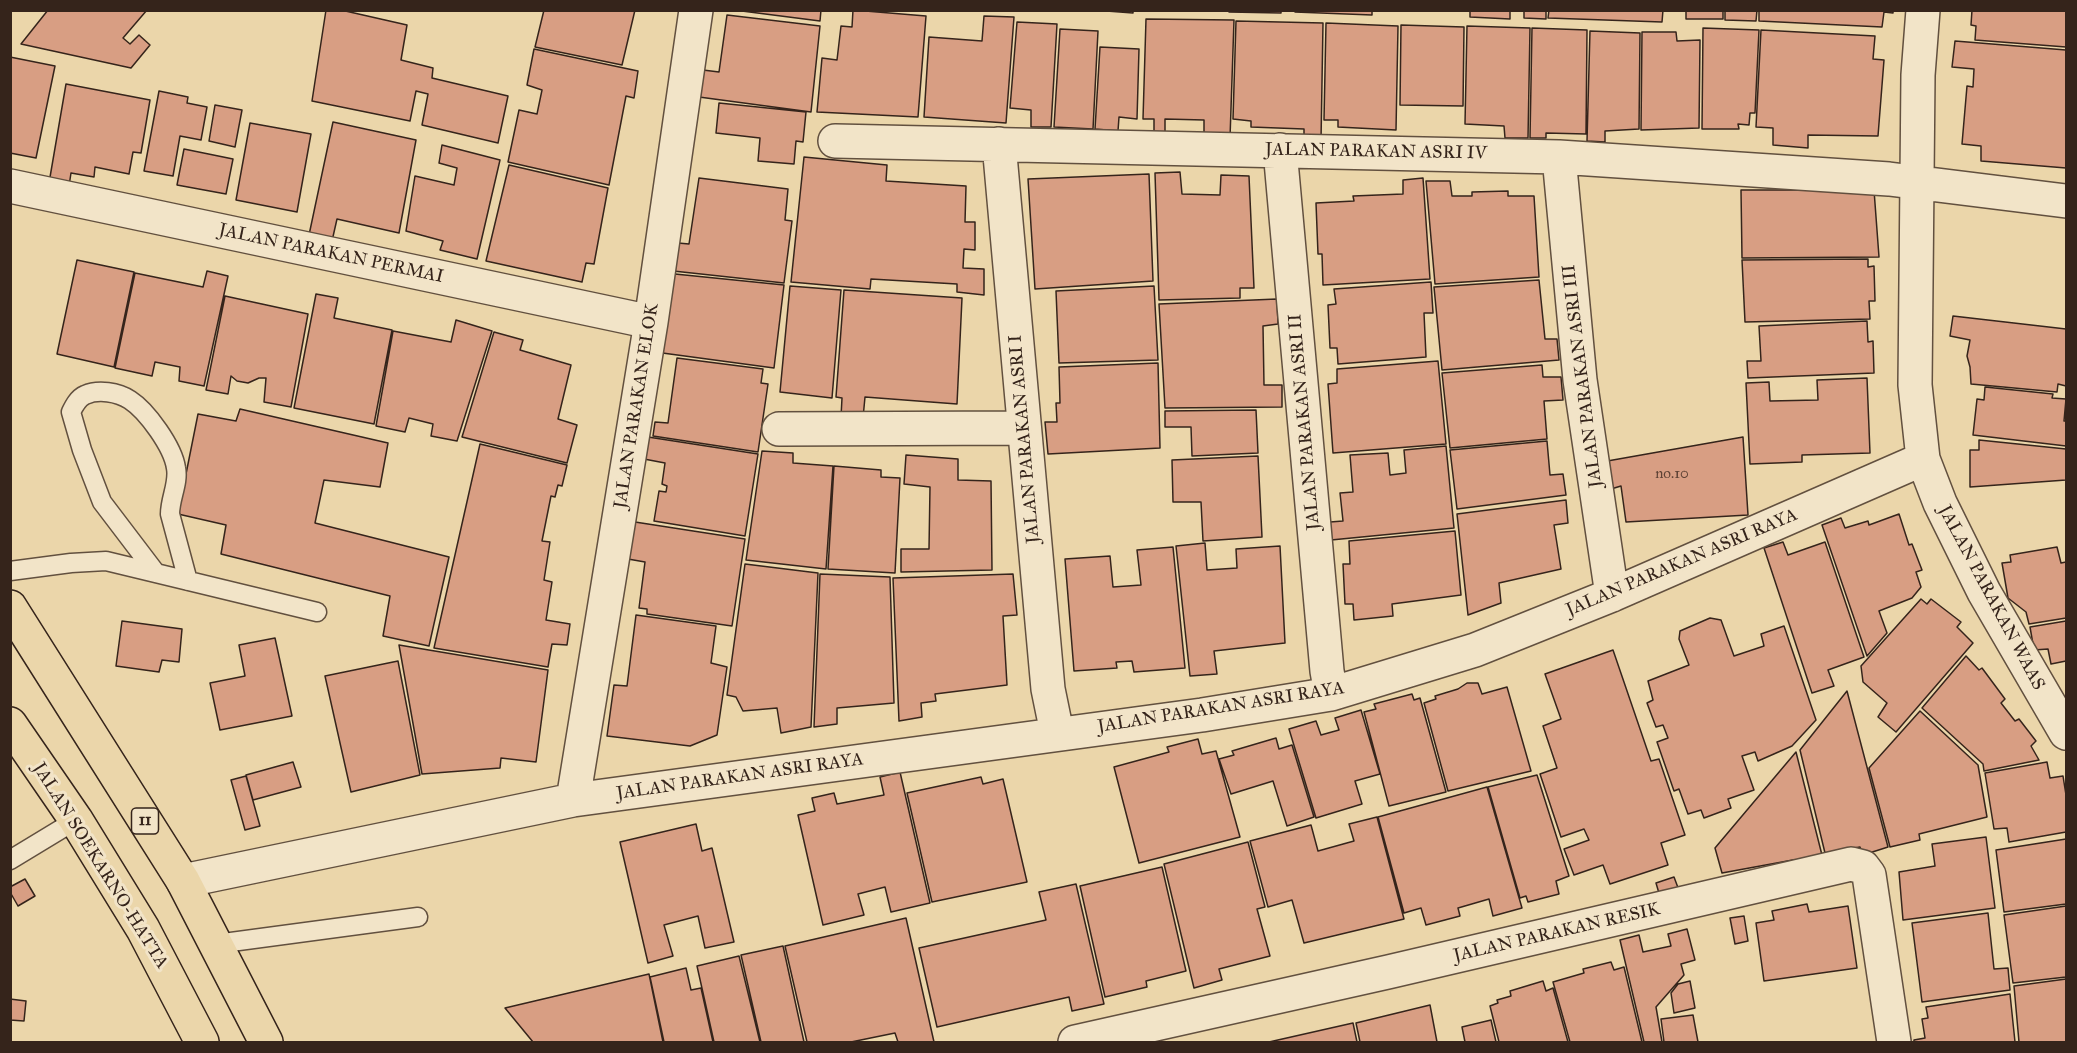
<!DOCTYPE html>
<html>
<head>
<meta charset="utf-8">
<style>
  body { margin:0 }
  #map { position:relative; width:2077px; height:1053px; overflow:hidden; background:#ebd6aa; font-family:"IM FELL Great Primer",serif }
  canvas { display:block }
  .frame { position:absolute; inset:0; border:12px solid #35241b; pointer-events:none }
</style>
</head>
<body>
<div id="map">
<canvas width="2077" height="1053"></canvas>
<div class="frame"></div>
</div>
<script>
const g = document.querySelector('canvas').getContext('2d');
g.lineJoin = 'round';
function fillPath(path, color) { g.fillStyle = color; g.fill(path, 'evenodd'); }
function strokePath(path, color, width, dash) { g.strokeStyle = color; g.lineWidth = width; g.lineCap = dash ? 'butt' : 'round'; g.setLineDash(dash || []); g.stroke(path); }
function label(font, color, halo, rows, align = 'center') {
  g.font = font + ' "IM FELL Great Primer",serif'; g.lineWidth = 6; g.setLineDash([]); g.textBaseline = 'middle'; g.strokeStyle = halo; g.fillStyle = color; for (const [text, x, y, turn = 0] of rows) {
    g.save(); g.translate(x, y); g.rotate((+turn || 0) * Math.PI / 180); g.textAlign = isNaN(turn) ? turn : align; if (halo) g.strokeText(text, 0, 0); g.fillText(text, 0, 0); g.restore();
  }
}
const building = new Path2D(`
  M48,10H147L123,38L130,44L139,35L150,45L131,68L21,44Z
  M326,10H341L407,25L401,60L433,68L432,78L508,96L498,143L422,125L428,94L416,91L410,121L312,101Z
  M544,10H635L622,65L535,47Z
  M734,10H821L820,21Z
  M853,10L926,16L918,117L817,112L822,58L837,60L841,26L852,27Z
  M1093,10H1133V13Z
  M1229,10H1281V13L1229,12Z
  M1295,10H1372V15L1295,12Z
  M1470,10H1510V19L1470,17Z
  M1524,10H1546V19L1524,18Z
  M1549,10H1663L1662,22L1548,18Z
  M1686,10H1723V19H1686Z
  M1725,10H1757L1756,21L1725,20Z
  M1759,10H1893V13L1884,12L1882,27L1759,21Z
  M1972,10H2066V47L1975,40L1976,26L1971,25Z
  M727,15L820,26L811,112L699,97L703,70L719,72Z
  M984,16L1014,17L1006,123L924,117L929,37L982,41Z
  M1146,19L1234,20L1230,138L1204,137V120L1165,119V134L1154,133V119H1143Z
  M1236,21L1323,23L1321,141H1304V129L1251,127V121L1233,119Z
  M1017,22L1057,24L1051,127H1031V110L1010,108Z
  M1326,23L1398,26L1396,130L1338,127V120H1324Z
  M1401,25L1464,27L1463,106L1400,105Z
  M1467,26L1530,28L1528,138H1505L1504,126L1465,124Z
  M1532,28L1587,30L1586,134L1546,133V138H1530Z
  M1703,28L1759,30L1755,113H1750L1749,125L1738,124L1739,129H1702Z
  M1060,29L1098,31L1093,129L1054,127Z
  M1761,30L1875,36L1873,59L1884,60L1878,136L1808,135V148L1773,145V128L1756,127Z
  M1590,31L1640,33L1639,129L1605,131V142L1587,141Z
  M1642,32H1676L1677,41L1700,40L1699,128L1641,130Z
  M1955,41L2066,50V168L1981,161V146L1962,144L1967,86L1973,87L1974,69L1952,67Z
  M1100,47L1139,49L1137,119L1119,117L1118,131L1095,129Z
  M534,49L638,71L634,98L626,96L609,185L508,162L519,110L537,114L542,90L527,85Z
  M10,57L55,66L36,158L10,153Z
  M66,84L150,100L141,153L133,152L129,174L95,167L94,177L71,173L69,186L49,183Z
  M159,91L188,97L187,103L207,107L201,140L180,136L173,176L144,171Z
  M719,103L806,112L803,142L796,141L794,164L758,161L760,138L716,133Z
  M215,105L242,110L235,147L209,141Z
  M333,122L416,140L399,233L337,219L332,241L309,235Z
  M250,123L311,134L297,212L236,200Z
  M442,145L500,160L477,259L440,250L443,241L406,231L415,176L454,185L457,168L439,163Z
  M184,149L233,159L226,194L177,185Z
  M804,157L887,165L886,181L966,186L965,222H975V250L964,249L963,268L984,269V295L957,292V284L871,279L870,289L791,282Z
  M509,165L608,188L594,264L586,263L582,282L486,261Z
  M1180,172L1182,194L1220,195L1221,175L1249,176L1254,288H1240V298L1159,300L1155,173Z
  M1149,174L1153,281L1035,289L1028,179Z
  M699,178L788,189L785,220L792,221L784,283L664,270L667,242L689,244Z
  M1423,178L1430,279L1323,285L1322,254H1318L1316,203L1354,201L1353,196L1403,194V180Z
  M1426,181H1450L1452,196H1472V192L1508,191V196H1534L1539,277L1435,284Z
  M1741,190H1874L1879,257L1742,258Z
  M1868,259V267L1874,266L1875,301H1869L1870,319L1745,322L1742,260Z
  M77,260L134,272L114,367L57,354Z
  M207,271L228,276L204,386L179,381L180,367L155,362L152,376L115,368L135,273L203,287Z
  M665,273L784,285L774,368L655,352Z
  M1539,280L1545,339H1557L1559,360L1442,370L1434,287Z
  M1431,282L1433,313H1424L1426,357L1338,364L1337,348H1330L1328,305L1336,304L1334,289Z
  M790,286L841,290L832,398L780,392Z
  M1154,286L1158,360L1059,363L1056,291Z
  M844,290L962,298L957,404L865,397L863,418L841,417L842,398L836,397Z
  M316,294L338,298L334,318L392,330L374,424L294,408Z
  M225,296L308,314L291,407L264,402L266,378H259L248,383L237,381L231,376L228,394L206,390Z
  M1277,299L1278,324L1263,326L1264,385H1282V407L1165,408L1159,304Z
  M1953,316L2066,329V386L2058,384L2057,392L1971,384L1970,367L1967,356L1970,340L1950,336Z
  M456,320L492,331L457,441L431,436L433,424L409,418L405,432L376,426L393,331L451,342Z
  M1867,321L1868,342L1873,341L1874,373L1748,378L1747,361H1761L1759,326Z
  M494,332L523,340L520,350L571,365L558,419L577,425L567,463L462,437Z
  M677,358L763,369L761,383L768,384L758,452L653,436L655,422L668,423Z
  M1438,361L1446,444L1333,453L1328,384L1337,383V369Z
  M1158,363L1160,448L1048,454L1045,422H1057L1056,403H1060L1059,367Z
  M1542,365L1543,377H1561L1563,400L1544,401L1547,439L1450,448L1442,373Z
  M1867,378L1870,453L1802,455V462L1750,464L1746,383L1769,382L1770,401L1818,400L1817,380Z
  M1985,387L2053,394L2052,398L2066,399L2064,421H2066V446L1973,435L1977,399L1984,400Z
  M240,409L388,443L380,487L324,480L315,523L449,557L429,646L383,636L390,596L221,554L226,525L178,514L198,414L236,421Z
  M1256,410L1258,453L1192,456L1191,427H1165V411Z
  M648,437L758,454L745,536L654,521L659,491L666,492L667,486L662,484L665,463L644,459Z
  M1743,437L1748,515L1626,522L1621,486L1601,492L1596,463Z
  M1979,440L2066,449V480L1970,487V450H1979Z
  M1547,441L1550,475L1563,474L1566,495L1457,509L1450,450Z
  M480,444L567,465L562,486L558,485L555,497L551,496L542,541L550,542L544,580L552,582L546,620L570,624L567,645L552,644L548,667L434,648Z
  M1446,446L1454,528L1331,540L1330,522L1343,521L1340,493L1353,492L1350,455L1388,453L1390,475L1406,473L1404,450Z
  M762,451L793,453V463L833,466L826,569L746,560Z
  M906,455L958,459V480L991,481L992,570L901,572V549H929L930,487L904,484Z
  M1258,456L1262,537L1203,541L1201,502H1173L1172,460Z
  M834,466L881,470V477L900,478L895,573L828,569Z
  M1566,500L1568,523L1554,525L1561,569L1499,583L1501,603L1468,615L1457,514Z
  M1899,514L1909,545L1912,544L1922,570L1916,572L1921,587L1912,598L1879,611L1887,633L1867,656L1822,525L1841,518L1845,528L1868,521L1869,525Z
  M635,522L745,539L732,626L647,614V609L639,608L645,562L628,559Z
  M1455,531L1461,595L1392,604L1393,616L1354,620L1353,604H1345L1343,564H1350L1349,541Z
  M1783,542L1788,555L1825,542L1864,657L1828,670L1834,686L1812,693L1764,548Z
  M1205,543L1207,570L1237,568L1236,549L1280,546L1285,643L1214,651L1217,674L1190,676L1176,546Z
  M1173,547L1185,668L1134,672L1132,661L1116,662L1117,668L1074,671L1065,559L1110,556L1113,587L1141,585L1137,550Z
  M2057,547L2061,563L2066,562V618L2029,624L2026,612L2008,598L2002,563L2011,562L2010,555Z
  M745,564L818,573L811,727L781,733L777,708L743,711L736,697L727,695Z
  M820,574L890,577L894,703L837,708V724L814,727Z
  M1013,574L1017,615L1003,616L1007,685L935,694L936,701L921,703L922,717L899,721L893,578Z
  M1921,599L1927,604L1931,599L1961,622L1957,627L1973,643L1896,732L1878,717L1887,703L1863,682L1861,666Z
  M636,615L716,626L711,663L727,667L717,735L690,746L607,736L614,685L627,686Z
  M1710,618L1721,620L1734,656L1764,646L1761,634L1784,626L1816,720L1792,746L1758,761L1755,752L1742,756L1754,790L1728,799L1731,808L1704,818L1701,810L1688,814L1679,789L1674,791L1657,742L1668,738L1663,725L1656,727L1647,703L1653,700L1648,681L1689,665L1679,639L1680,631Z
  M122,621L182,629L179,662L162,660L159,672L116,666Z
  M2066,621V661L2051,664L2048,649L2034,650L2030,627Z
  M275,638L292,716L220,730L210,683L245,676L239,645Z
  M399,645L548,670L536,762L501,758L500,768L422,774Z
  M1613,650L1651,761L1659,759L1685,835L1661,843L1668,865L1610,884L1603,865L1574,875L1564,849L1589,840L1584,829L1561,837L1540,774L1557,768L1543,726L1561,719L1545,674Z
  M1966,656L1979,670L1982,668L2005,699L2001,703L2015,721L2019,719L2036,741L2031,746L2039,760L1984,771L1983,764L1922,708Z
  M398,661L420,775L351,792L325,676Z
  M1467,683H1478L1482,694L1507,687L1531,771L1448,791L1424,703L1436,699L1435,696L1458,689Z
  M1847,691L1888,847L1863,855L1860,847L1825,853L1800,750Z
  M1412,694L1414,700L1420,698L1446,792L1389,806L1364,712L1376,709L1374,704Z
  M1361,710L1380,774L1355,781L1362,804L1316,818L1289,729L1316,721L1321,735L1339,730L1335,718Z
  M1920,711L1978,765L1987,817L1919,834L1920,840L1890,847L1869,768Z
  M1276,738L1279,749L1292,745L1314,817L1287,826L1273,781L1231,794L1219,759L1234,755L1232,751Z
  M1198,739L1202,754L1216,751L1240,837L1139,863L1114,767L1169,752L1167,747Z
  M1796,752L1824,863L1796,869L1793,860L1722,873L1715,848Z
  M293,762L301,787L253,800L246,775Z
  M2047,762L2050,778L2063,776L2066,795V832L2009,842L2007,828L1994,829L1985,773Z
  M900,772L930,903L891,912L885,887L858,894L864,915L823,925L798,815L815,811L812,798L834,793L837,804L884,795L880,777Z
  M1537,775L1569,876L1556,881L1559,894L1528,902L1526,896L1520,898L1488,787Z
  M246,776L260,826L245,830L231,780Z
  M981,777L983,784L1003,779L1027,882L932,902L907,793Z
  M1487,787L1522,908L1493,916L1489,899L1458,908L1460,916L1426,925L1421,908L1404,913L1378,817Z
  M1377,817L1404,919L1304,943L1292,900L1268,907L1250,841L1311,825L1318,851L1354,841L1349,824Z
  M696,824L702,851L712,848L734,942L705,948L698,916L664,925L673,956L648,963L620,842Z
  M1986,837L1995,908L1903,920L1899,872L1935,866L1932,844Z
  M2066,839V904L2004,912L1996,850Z
  M1248,842L1265,907L1257,909L1270,956L1219,969L1222,980L1194,988L1164,864Z
  M1162,867L1186,971L1146,981L1147,987L1105,997L1080,886Z
  M1674,877L1680,893L1661,900L1656,883Z
  M25,879L35,896L18,906L10,892V887Z
  M1076,884L1104,1004L1072,1011L1069,997L937,1027L919,948L1046,920L1039,892Z
  M1807,904L1809,912L1848,906L1857,968L1764,981L1756,923L1774,920L1772,911Z
  M2066,906V977L2013,983L2004,915Z
  M1988,913L1994,969L2008,968L2010,990L1922,1002L1912,923Z
  M1744,916L1748,941L1735,944L1730,918Z
  M906,918L934,1042H898L895,1033L851,1042H807L785,946Z
  M1687,929L1695,960L1681,964L1684,975L1656,1007L1662,1042H1644L1620,940L1639,935L1643,952L1671,946L1668,934Z
  M783,946L804,1042H761L741,955Z
  M739,956L760,1042H714L697,966Z
  M1611,962L1614,970L1624,967L1642,1042H1570L1553,982L1584,973L1583,969Z
  M686,968L691,990L701,988L713,1042H664L650,977Z
  M649,974L663,1042H533L505,1008Z
  M2066,979V1042H2019L2014,986Z
  M1543,981L1546,991L1553,988L1568,1042H1499L1490,1006L1498,1003L1497,1000L1511,996L1510,991Z
  M1690,981L1695,1008L1674,1013L1671,993L1678,984Z
  M2010,994L2015,1042H1914V1040L1925,1038L1922,1019L1928,1018L1926,1007Z
  M10,999L26,1001L24,1021L10,1020Z
  M1430,1005L1437,1042H1360L1356,1023Z
  M1693,1015L1698,1042H1664L1661,1019Z
  M1491,1020L1496,1042H1465L1462,1027Z
  M1353,1023L1357,1042H1269Z`);
fillPath(building, '#d89e83');
strokePath(building, '#35241b', 1.5);
const service = new Path2D(`
  M10,571L71,563L106,561L317,612
  M156,573L102,502L82,450L71,412C74,406 78,398 85,395C98,389 118,392 130,400C147,411 173,447 176,468C179,483 170,498 170,514L188,581
  M10,860L76,820
  M216,944L418,917`);
const minor = new Path2D(`
  M1923,10L1918,75L1915,385L1923,459L1940,503L1984,592L2066,733
  M835,141L1559,157L1889,179L2066,201
  M999,144L1048,689L1057,733
  M1280,150L1327,671L1331,694
  M1559,157L1580,380L1612,595
  M10,186L651,322
  M779,429L1024,428
  M573,800L651,322L696,10
  M183,881L573,800L1202,715L1331,694L1475,650L1612,595L1923,459
  M1075,1042L1388,972L1851,864L1863,867L1869,875L1894,1042`);
const trunk = new Path2D(`
  M10,607L183,881L266,1042
  M10,724L76,820L143,929L202,1042`);
strokePath(service, '#62503f', 21);
strokePath(minor, '#62503f', 36);
strokePath(trunk, '#35241b', 36);
strokePath(service, '#f2e4c8', 18);
strokePath(minor, '#f2e4c8', 33);
strokePath(trunk, '#ebd6aa', 33);
label('15px', '#5e4235', null, [
  ["no.10",1672,474]
]);
for (const [x, y, w] of [
  [145,821,27]
]) { const box = new Path2D(); box.roundRect(x - w / 2, y - 13, w, 26, 4.5); g.fillStyle = '#f2e4c8'; g.fill(box); strokePath(box, '#35241b', 1.5); }
label('bold 16px', '#35241b', null, [
  ["11",145,821]
]);
label('18px', '#35241b', '#f2e4c8', [
  ["JALAN PARAKAN ASRI IV",1376,152,1],
  ["JALAN PARAKAN PERMAI",331,254,12],
  ["JALAN PARAKAN ASRI III",1583,376,-97],
  ["JALAN PARAKAN ELOK",637,406,-81],
  ["JALAN PARAKAN ASRI II",1305,422,-95],
  ["JALAN PARAKAN ASRI I",1025,439,-95],
  ["JALAN PARAKAN ASRI RAYA",1682,563,-23],
  ["JALAN PARAKAN WAAS",1991,598,62],
  ["JALAN PARAKAN ASRI RAYA",1221,708,-9],
  ["JALAN PARAKAN ASRI RAYA",740,777,-8],
  ["JALAN SOEKARNO-HATTA",100,866,58],
  ["JALAN PARAKAN RESIK",1557,933,-13]
]);
</script>
</body>
</html>
